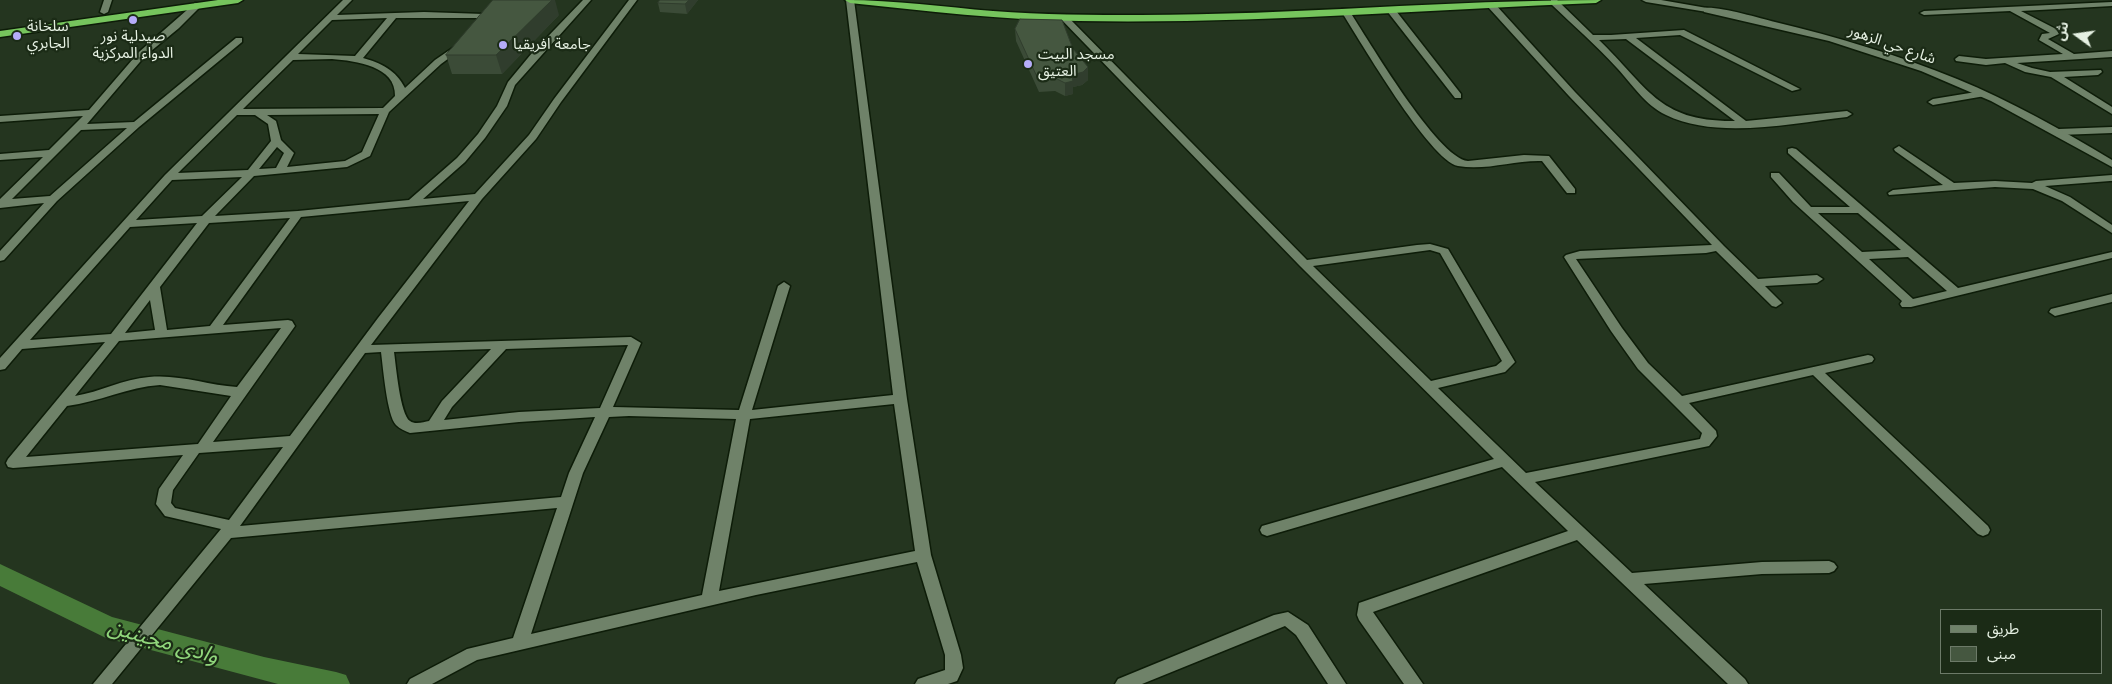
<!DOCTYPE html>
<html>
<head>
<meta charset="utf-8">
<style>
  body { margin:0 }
  #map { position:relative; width:2112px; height:684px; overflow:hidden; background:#24351f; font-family:"Fira Sans","Noto Sans Arabic",sans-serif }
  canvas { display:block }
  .legend { position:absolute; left:1940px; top:609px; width:162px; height:65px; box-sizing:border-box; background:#1b2b16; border:1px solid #6c7a68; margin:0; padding:6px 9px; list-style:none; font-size:15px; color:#e5f0e2 }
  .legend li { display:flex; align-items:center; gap:10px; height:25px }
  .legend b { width:25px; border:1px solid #6c7a68 }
  .north { position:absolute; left:2052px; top:10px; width:50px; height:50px; -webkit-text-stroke:4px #1b2b16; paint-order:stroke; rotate:284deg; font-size:14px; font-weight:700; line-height:20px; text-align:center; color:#e5f0e2 }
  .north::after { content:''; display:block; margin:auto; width:18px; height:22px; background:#e5f0e2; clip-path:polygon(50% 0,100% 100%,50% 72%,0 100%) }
</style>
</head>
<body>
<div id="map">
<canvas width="2112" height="684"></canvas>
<ul class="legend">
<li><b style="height:6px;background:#6f8269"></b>طريق</li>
<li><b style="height:14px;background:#455740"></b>مبنى</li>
</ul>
<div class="north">ش</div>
</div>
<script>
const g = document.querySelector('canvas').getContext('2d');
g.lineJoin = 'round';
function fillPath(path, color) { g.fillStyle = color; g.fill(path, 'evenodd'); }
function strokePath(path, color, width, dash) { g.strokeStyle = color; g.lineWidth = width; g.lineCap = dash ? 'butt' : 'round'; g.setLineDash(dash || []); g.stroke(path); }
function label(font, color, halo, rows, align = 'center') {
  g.font = font + ' "Fira Sans","Noto Sans Arabic",sans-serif'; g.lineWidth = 4.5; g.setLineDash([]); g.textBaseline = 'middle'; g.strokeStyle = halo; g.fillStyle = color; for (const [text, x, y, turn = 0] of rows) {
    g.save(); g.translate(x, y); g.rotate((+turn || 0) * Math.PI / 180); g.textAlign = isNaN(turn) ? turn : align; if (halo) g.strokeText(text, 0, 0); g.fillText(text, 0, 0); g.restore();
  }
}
fillPath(new Path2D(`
  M0,564L112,617L264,657L336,672L346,675L350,684H278L106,638L0,586Z`), '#487b39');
const street = new Path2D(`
  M104,0H112L108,12L104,14L100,12Z
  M343,0H352L337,15L424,12L484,14L488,16L481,28H478L474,26L479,18H396L363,58C381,63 396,70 405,88L435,60L457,45L464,47L441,64L389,112L370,156L347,167L254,176L215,216L298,211L409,200L457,158L478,134L497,106L508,82L532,53L583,0H591L515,85L507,106L485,138L465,162L423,199L475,194L529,135L554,99L629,0H637L561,102L536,139L482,199L371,345L631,337L641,343L613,407L739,410L778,286L784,282L790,286L752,410L893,395L846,0H854L907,399L931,555L961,655L963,668L957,681L948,684H915L918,679L945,670V655L917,562L756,595L477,660L432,684H407L410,679L467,649L513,638L557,508L231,538L112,684H93L221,529L165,516L156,504L159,489L183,455L13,468L8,467L6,463L8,459L105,342L22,349L5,369L0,370V358L165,175ZM387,18L355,56L298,54L332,20ZM332,59C356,61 396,66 395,96L383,108L243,109L293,60ZM379,114L362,152L345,161L287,167L294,153L281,140L276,121L267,115ZM237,115H255L268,124L271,141L248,170L178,173ZM277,147L284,153L276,168L259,169ZM242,177L202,216L136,220L172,180ZM469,201L378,318L290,436L213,442L295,326L292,321L288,320L223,325L301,217ZM290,218L210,326L167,330L160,287L209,223ZM197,223L111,334L30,340L130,227ZM150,300L155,330L125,333ZM281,328L237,387C207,385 179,374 149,377C123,379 100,392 75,396L119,341ZM628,345L600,408L519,412L444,420L452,407L506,349ZM491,349L442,401L429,421C424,422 415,425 410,421C400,415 396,365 394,352ZM381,352C383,367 387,416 396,425C400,429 405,431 410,433L519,422L595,417L569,473L561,497L240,526L365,353ZM160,385L231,396L198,444L26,457L67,406C99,402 128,387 160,385ZM894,404L915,551L719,591L750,419ZM629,416L736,419L702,595L531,634L583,473L609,417ZM283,447L229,520L175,508L171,503L173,490L199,453Z
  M1551,0H1557L1593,35H1611L1684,30L1800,89L1792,91L1680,35L1636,38L1746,121L1847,111L1852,114L1847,117C1793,123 1717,140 1666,115C1645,105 1632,84 1617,68C1596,45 1573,25 1551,4ZM1626,39L1735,121C1658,122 1648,87 1599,40Z
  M1642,0H1661L1707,8L1711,10L1707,12L1646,2Z
  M2112,2V6L2021,11L2056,29L2059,34L2048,39L2074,54L2112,51V57L2017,63L2032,68L2050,72L2101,70L2102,72L2098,75L2064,77L2112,107V114L2051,77L2025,72L2005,63L1986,65L1956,61L1955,59L1959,56L1986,59L2063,54L2039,40L2042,34L2050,33L2010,11L1924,15L1920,13L1924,11Z
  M195,3L202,5L179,28L145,56L87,124L134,122L236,38H242V42L139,127L57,201L4,260L0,261V251L44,203L0,208V199L43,157L0,160V154L49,150L83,116L0,122V116L89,110L139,52ZM127,128L50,196L12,199L81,130Z
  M1488,3H1494L1575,92L1724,246L1758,279L1817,275L1823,279L1817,283L1765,286L1782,303L1776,307L1772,306L1716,251L1706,253L1576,259L1622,328L1648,363L1682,396L1868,355L1872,356L1874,359L1872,362L1825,373L1988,526L1990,530L1988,534L1983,536L1978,534L1813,375L1689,403L1716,431L1717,436L1709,446L1535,482L1632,573L1762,562L1829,561L1834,563L1837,567L1834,571L1829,573L1762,574L1644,584L1745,679L1748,684H1728L1577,540L1373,612L1423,684H1404L1359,620L1357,615L1359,603L1568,531L1502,467L1267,536L1262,534L1260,530L1262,526L1494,459L1300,266L1059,17L1066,15L1307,260L1417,245L1430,244L1448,249L1515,362L1505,372L1438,388L1526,473L1700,439L1702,433L1638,369L1611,331L1564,257L1566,255L1580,251L1712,245L1569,96L1488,7ZM1430,250L1440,253L1502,361L1496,366L1431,381L1313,266Z
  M1387,7H1393L1461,94V98H1455L1387,11Z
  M1342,9H1348C1368,39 1437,158 1468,161L1524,155L1549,156L1575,189V193H1567L1542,161C1514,160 1486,171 1458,166C1430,161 1359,39 1341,11Z
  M1982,91L1985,92V96L1933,105L1928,102L1933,99Z
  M2112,127V133L2059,135L2054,132L2059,129Z
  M1899,146L1954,183L1995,181L2032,183L2036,181L2112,175V181H2110L2045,186L2070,197L2112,225V233L2062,201L2033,189L1995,187L1889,195L1888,193L1893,190L1943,185L1895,151L1894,149Z
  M1792,148L1796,149L1958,288L2112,252V258L1911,307H1902L1900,304L1902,301L1793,202L1771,177V173H1779L1811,207H1850L1788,153V149ZM1818,213H1858L1901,250L1862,252ZM1908,257L1947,291L1913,299L1869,259Z
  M2112,294V302L2055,316L2049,312L2051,309Z
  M1288,612L1308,625L1346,684H1328L1296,635L1285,626L1142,684H1115L1118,679L1274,615Z`);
const secondary = new Path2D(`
  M1704,8C1719,6 1759,18 1775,22C1837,37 1898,55 1957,79C2011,101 2062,130 2112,160V167L1991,101L1921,71L1829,41L1704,12Z`);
const highway = new Path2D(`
  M218,0H243L238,3L0,37V31Z
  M845,0C895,0 944,7 993,11C1042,15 1092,15 1141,15C1294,15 1447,0 1601,0L1596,3C1424,10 1252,24 1079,21C1003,20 926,11 850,3Z`);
strokePath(street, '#0d1c08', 3);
strokePath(secondary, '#0d1c08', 3);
strokePath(highway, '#0d1c08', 3);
fillPath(street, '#6f8269');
fillPath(secondary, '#6f8269');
fillPath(highway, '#76c55d');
fillPath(new Path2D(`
  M698,0L687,14L660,12L658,3Z
  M559,15L502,74H452L446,55Z
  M1015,29L1073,49L1088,67V80L1082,85L1073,87V94L1065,96L1055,91L1039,92L1016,41Z`), '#3b4b37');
fillPath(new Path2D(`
  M552,0H555L559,15L502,74L496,55Z
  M689,0H698L687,14L685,4Z
  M1088,67V80L1082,85L1073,87V94L1065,96V83L1072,75Z`), '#303d2d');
const building = new Path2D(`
  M493,0H552L496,55H446Z
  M660,0H689L685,4L658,3Z
  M1020,19L1062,20L1073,49L1088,67L1083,72L1072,75L1073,81L1065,83L1055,78L1038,79L1015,29Z`);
fillPath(building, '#455740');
strokePath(building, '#303d2d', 1);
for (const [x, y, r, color] of [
  [133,20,5,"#b5acf9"],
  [17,36,5,"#b5acf9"],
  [503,45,5,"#b5acf9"],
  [1028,64,5,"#b5acf9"]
]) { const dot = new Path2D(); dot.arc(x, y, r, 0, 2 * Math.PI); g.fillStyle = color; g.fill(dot); strokePath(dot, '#1b2b16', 2); }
label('15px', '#e5f0e2', '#1b2b16', [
  ["سلخانة",27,27],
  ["الجابري",27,44],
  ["صيدلية نور",133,37,"center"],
  ["الدواء المركزية",133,54,"center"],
  ["جامعة افريقيا",513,45],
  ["مسجد البيت",1038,55],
  ["العتيق",1038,72]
], 'left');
label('15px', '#e5f0e2', '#1b2b16', [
  ["شارع حي الزهور",1892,45,19]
]);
label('italic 22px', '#91d77c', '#1b2b16', [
  ["وادي مجينين",163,642,16]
]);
</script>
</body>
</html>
